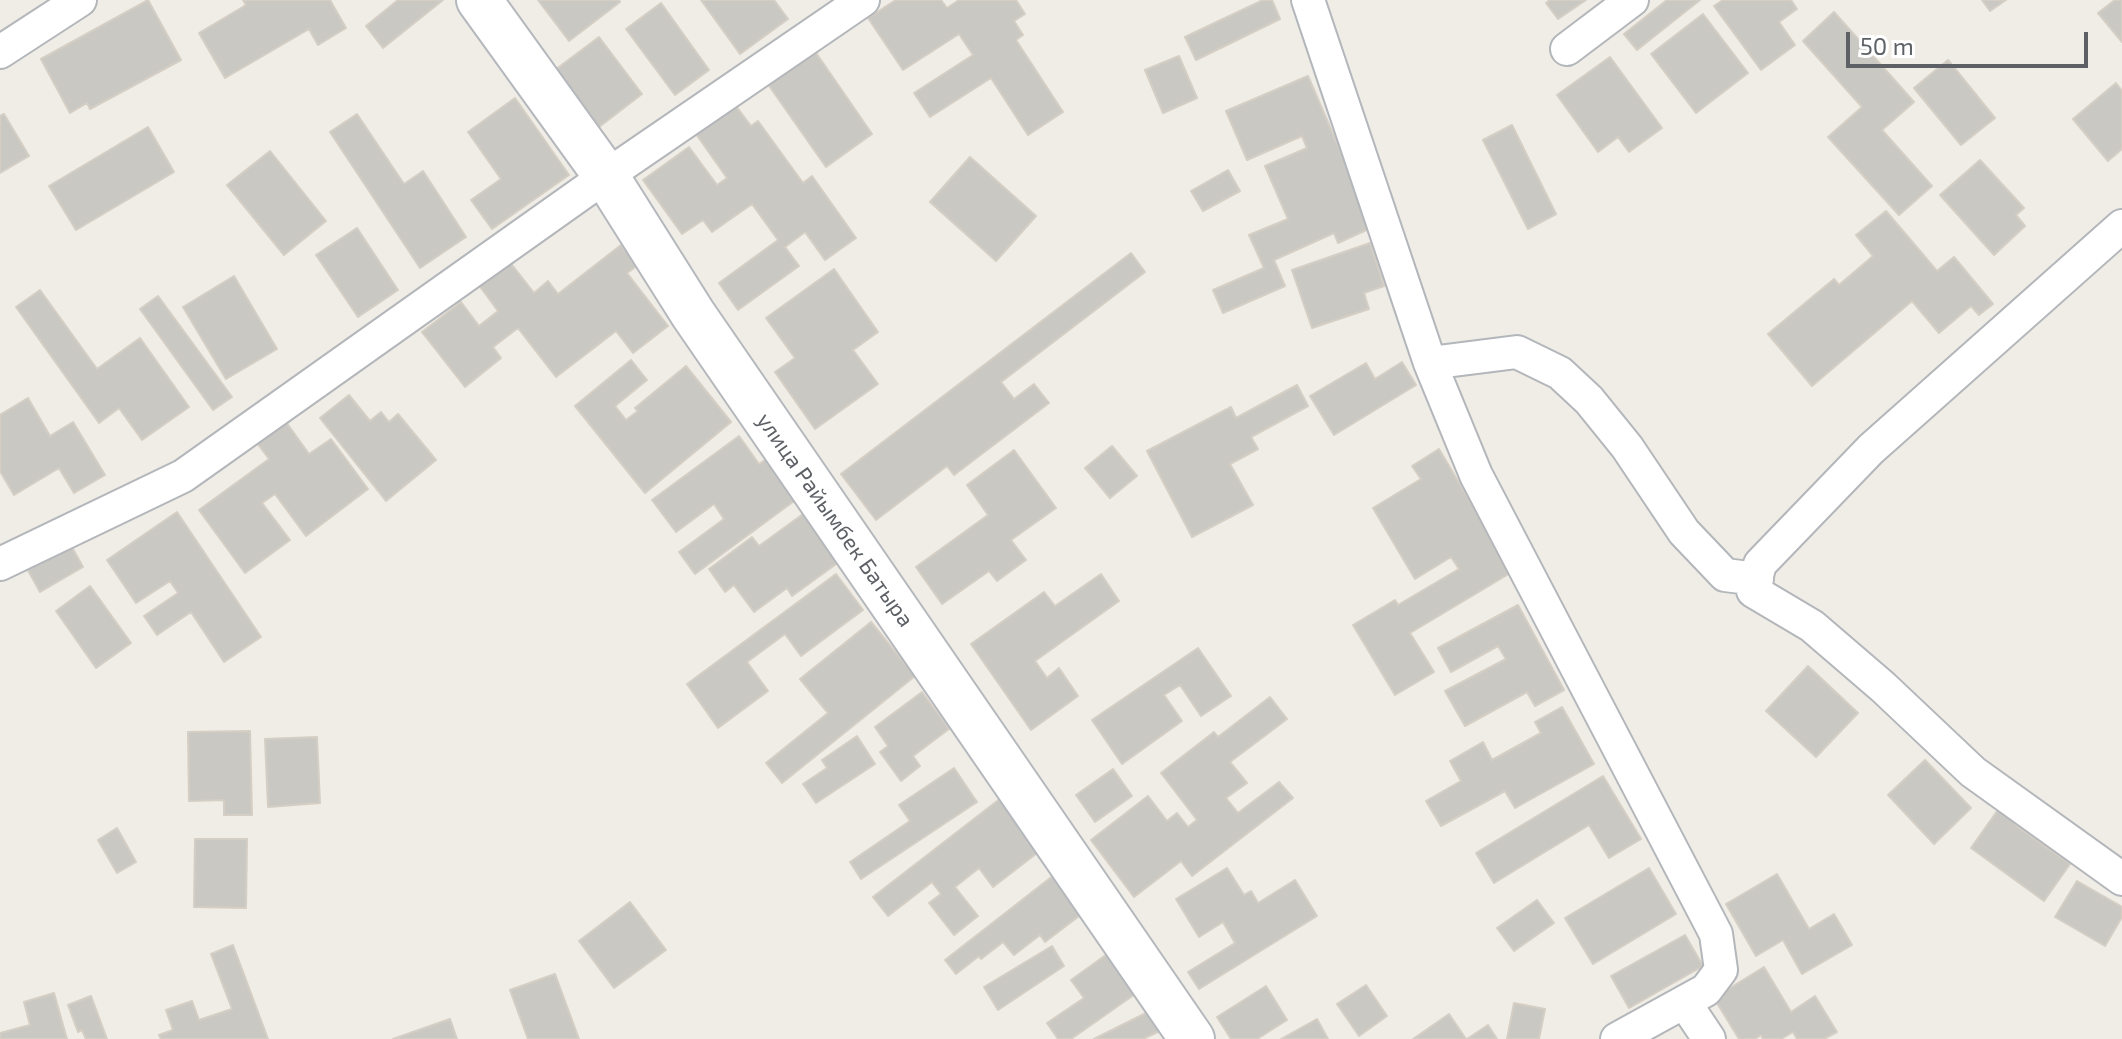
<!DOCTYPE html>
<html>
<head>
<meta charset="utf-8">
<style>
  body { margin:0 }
  #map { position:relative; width:2122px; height:1039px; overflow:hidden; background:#efede6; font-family:"Exo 2",sans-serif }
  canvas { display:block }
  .scale { position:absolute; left:1846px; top:32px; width:242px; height:36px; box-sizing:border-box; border:4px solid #5d6166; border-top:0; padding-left:10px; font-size:24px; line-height:28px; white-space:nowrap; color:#5d6166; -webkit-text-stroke:6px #fff; paint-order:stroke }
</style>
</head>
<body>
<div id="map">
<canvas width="2122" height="1039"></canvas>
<div class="scale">50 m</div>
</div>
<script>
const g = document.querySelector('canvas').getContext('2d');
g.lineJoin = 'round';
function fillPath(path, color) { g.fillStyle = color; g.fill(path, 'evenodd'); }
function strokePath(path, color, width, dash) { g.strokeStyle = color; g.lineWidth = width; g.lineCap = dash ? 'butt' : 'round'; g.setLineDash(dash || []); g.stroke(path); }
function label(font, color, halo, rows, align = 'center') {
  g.font = font + ' "Exo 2",sans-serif'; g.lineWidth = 7; g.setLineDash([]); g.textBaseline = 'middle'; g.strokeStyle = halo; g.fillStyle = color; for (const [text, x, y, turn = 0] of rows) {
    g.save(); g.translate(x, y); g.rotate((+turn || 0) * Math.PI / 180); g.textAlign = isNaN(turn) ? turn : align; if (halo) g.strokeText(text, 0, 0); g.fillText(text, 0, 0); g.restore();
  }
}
const building = new Path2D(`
  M148,0L181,60L90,109L87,103L70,113L41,59Z
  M243,0H330L346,28L318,45L309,29L225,78L199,33L246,5Z
  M398,0H443L383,48L366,26Z
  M538,0H619L620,2L569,41Z
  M701,0H774L788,19L740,54Z
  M896,0H941L947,8L959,0H1016L1025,14L1014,21L1023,35L1016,40L1063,112L1028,135L991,78L930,117L914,93L973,55L959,34L903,70L868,18Z
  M1263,0H1272L1280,19L1196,60L1185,37Z
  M1550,0H1586L1558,19L1546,3Z
  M1667,0H1700L1637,50L1624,34Z
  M1723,0H1791L1797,9L1779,22L1795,45L1761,70L1714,6Z
  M1982,0H2006L1990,11Z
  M2115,0H2122V42L2098,13Z
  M661,3L709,70L675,95L626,29Z
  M1834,12L1914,102L1882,130L1932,186L1899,215L1828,137L1862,107L1803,41Z
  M1703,14L1748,73L1696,113L1651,54Z
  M599,37L642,94L599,127L555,70Z
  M812,47L872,134L826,167L765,80Z
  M1179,56L1197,98L1163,113L1145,70Z
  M1610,57L1662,128L1629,152L1618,137L1598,152L1557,95Z
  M1948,60L1995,118L1961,145L1914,88Z
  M1308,76L1373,227L1338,243L1334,233L1274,260L1285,286L1223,313L1213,290L1264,268L1249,235L1288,219L1265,166L1307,148L1302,136L1247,160L1226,111Z
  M2116,83L2122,91V149L2108,161L2073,119Z
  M515,98L569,175L492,229L471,200L501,179L468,132Z
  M736,106L751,126L758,121L803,183L812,176L856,238L825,260L805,232L785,247L799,266L738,310L719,283L778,240L752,204L712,232L703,220L682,234L643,180L689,147L717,185L727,178L696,134Z
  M4,114L29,156L0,173V116Z
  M357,114L404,184L423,171L466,237L420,268L330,132Z
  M1512,125L1556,214L1528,229L1483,140Z
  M148,127L174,172L76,230L49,186Z
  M270,151L326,221L284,255L227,185Z
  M970,157L1036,216L996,261L930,202Z
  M1980,160L2024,208L2016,215L2025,226L1994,255L1940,195Z
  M1228,170L1240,191L1203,211L1191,191Z
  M1886,211L1937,271L1954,257L1993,304L1979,315L1971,306L1939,333L1912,301L1812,386L1768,334L1834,279L1839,285L1873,256L1856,235Z
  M357,228L398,290L358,317L316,255Z
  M1370,243L1384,286L1364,293L1369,309L1312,328L1292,270Z
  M621,245L637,266L627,273L668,326L633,353L616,331L556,377L518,328L493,347L501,358L465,387L422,332L461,302L479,326L498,311L478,284L509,261L534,293L548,281L558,294Z
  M1131,253L1145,272L1001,382L1014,399L1034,384L1049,403L954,475L947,466L876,520L841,474Z
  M834,269L878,332L853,350L878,384L815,429L775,372L795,358L766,318Z
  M234,276L277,349L226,379L183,307Z
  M40,290L97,369L140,338L189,407L142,440L119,408L99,423L16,307Z
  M158,296L232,397L213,410L140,309Z
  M631,360L647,380L615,406L626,420L638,411L635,408L686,366L731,422L645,493L575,406Z
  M1402,362L1416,385L1334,435L1310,396L1366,363L1375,379Z
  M1297,385L1308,406L1251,437L1258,449L1230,464L1253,505L1192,537L1147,451L1231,407L1236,418Z
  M349,395L370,421L381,412L389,422L398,414L436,460L386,501L320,418Z
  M28,398L50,436L73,422L105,475L74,493L59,468L14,495L0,471V415Z
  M286,422L309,454L331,439L368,489L306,536L275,494L262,503L290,540L245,573L199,510L269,459L257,443Z
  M739,436L759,464L775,453L805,493L695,574L679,552L724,519L714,504L676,532L652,500Z
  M1112,446L1137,476L1110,498L1085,468Z
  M1439,449L1512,572L1410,633L1434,672L1395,695L1353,625L1395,600L1398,605L1459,569L1451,557L1415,579L1373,508L1421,479L1412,466Z
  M1014,450L1056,508L1011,540L1026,560L997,581L989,571L942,604L916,567L988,515L967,485Z
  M177,512L261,637L224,662L191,612L157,635L144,616L178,593L170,581L136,603L107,560Z
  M803,514L839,562L792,596L787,588L754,612L734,585L725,592L709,569L752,537L759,546Z
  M68,540L83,567L40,592L25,565Z
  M836,574L863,610L801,656L785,634L747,662L768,691L718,728L687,684Z
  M1101,574L1119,601L1035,661L1047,678L1059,668L1078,696L1031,730L971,644L1044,592L1055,606Z
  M90,586L131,643L96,668L56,611Z
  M1518,605L1564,690L1535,706L1527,692L1465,726L1445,691L1506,659L1498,646L1451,672L1438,648Z
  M871,622L915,676L782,783L766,763L828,713L800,679Z
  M1198,648L1231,696L1201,716L1180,685L1164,695L1182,721L1122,764L1092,720Z
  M1808,666L1858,713L1816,757L1766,711Z
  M922,692L949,729L913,756L920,766L901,781L880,752L888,746L875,727Z
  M1270,697L1287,719L1230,762L1247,783L1226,798L1238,813L1279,782L1293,798L1192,876L1181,861L1134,897L1091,840L1148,796L1167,821L1177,813L1188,827L1197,820L1161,773L1214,732L1218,737Z
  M1562,707L1594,764L1515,808L1505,791L1441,826L1426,801L1461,781L1450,761L1483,742L1492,760L1541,733L1535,722Z
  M250,731L252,815H224V800L189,801L188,732Z
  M857,736L875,764L816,803L803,784L827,768L822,760Z
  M317,737L320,803L268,807L265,739Z
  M1925,760L1971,808L1934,844L1888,795Z
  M954,768L977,802L861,879L850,862L910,821L899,805Z
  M1113,769L1132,796L1095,822L1076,795Z
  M1603,776L1641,839L1609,858L1589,825L1494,883L1476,853Z
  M1001,798L1041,850L993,887L979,868L955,887L978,916L954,935L929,903L941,894L932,882L888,916L873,897Z
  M2000,807L2019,820L2015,825L2070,864L2044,901L1971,848Z
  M117,828L136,862L117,873L98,840Z
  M195,839H247L246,908L194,907Z
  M1227,868L1244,895L1251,891L1258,903L1295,880L1317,916L1199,989L1188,972L1235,943L1223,922L1199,937L1176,899Z
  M1649,868L1676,914L1593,964L1565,918Z
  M1777,874L1809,929L1834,914L1852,945L1802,974L1783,940L1756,956L1726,904Z
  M1054,875L1083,913L1045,942L1040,935L1014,955L1003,942L981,959L979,956L956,974L945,960Z
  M2077,881L2122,907V917L2105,946L2055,917Z
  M1537,900L1554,923L1514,951L1497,928Z
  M630,902L666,950L614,988L579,941Z
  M1685,935L1703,966L1629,1008L1611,976Z
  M233,945L268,1039H161L159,1035L173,1030L166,1010L192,1001L199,1020L232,1009L211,954Z
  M1052,946L1064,966L998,1010L984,987Z
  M1110,952L1138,992L1071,1039H1058L1047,1023L1084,998L1071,980Z
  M1764,967L1791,1012L1815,996L1837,1032L1824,1039H1797L1793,1032L1781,1039H1763L1761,1035L1755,1039H1739L1714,998Z
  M555,974L579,1039H528L510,990Z
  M1366,985L1387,1016L1359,1036L1337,1004Z
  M1266,986L1287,1020L1257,1039H1231L1217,1017Z
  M54,993L67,1039H0V1033L30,1025L24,1002Z
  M91,996L107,1039H86L82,1030L78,1032L68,1005Z
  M1514,1003L1545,1009L1539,1039H1507Z
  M1154,1009L1164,1029L1143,1039H1094Z
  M1449,1014L1466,1039H1413Z
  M450,1019L457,1039H393Z
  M1317,1019L1328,1039H1281Z
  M1488,1025L1497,1039H1467Z`);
fillPath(building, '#cac8c3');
strokePath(building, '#d4cec4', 2);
const street = new Path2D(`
  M1308,0L1430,363L1476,475L1716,934L1721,970L1706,990L1617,1039
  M1567,49L1632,0
  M0,52L80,0
  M2122,226L1871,449L1760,564L1753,591L1812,626L1883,687L1973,772L2122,879
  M1430,363L1517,352L1560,373L1589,400L1627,447L1684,532L1725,575L1757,579
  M0,564L183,476L606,176L863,0
  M1685,1003L1709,1039`);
const secondary = new Path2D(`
  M479,0L606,176L693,314L1192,1039`);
strokePath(street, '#b3b6ba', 36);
strokePath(secondary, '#b4b8bd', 48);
strokePath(street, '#fff', 32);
strokePath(secondary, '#fff', 44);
label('22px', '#5d6166', '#fff', [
  ["улица Райымбек Батыра",835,520,55]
]);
</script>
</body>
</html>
